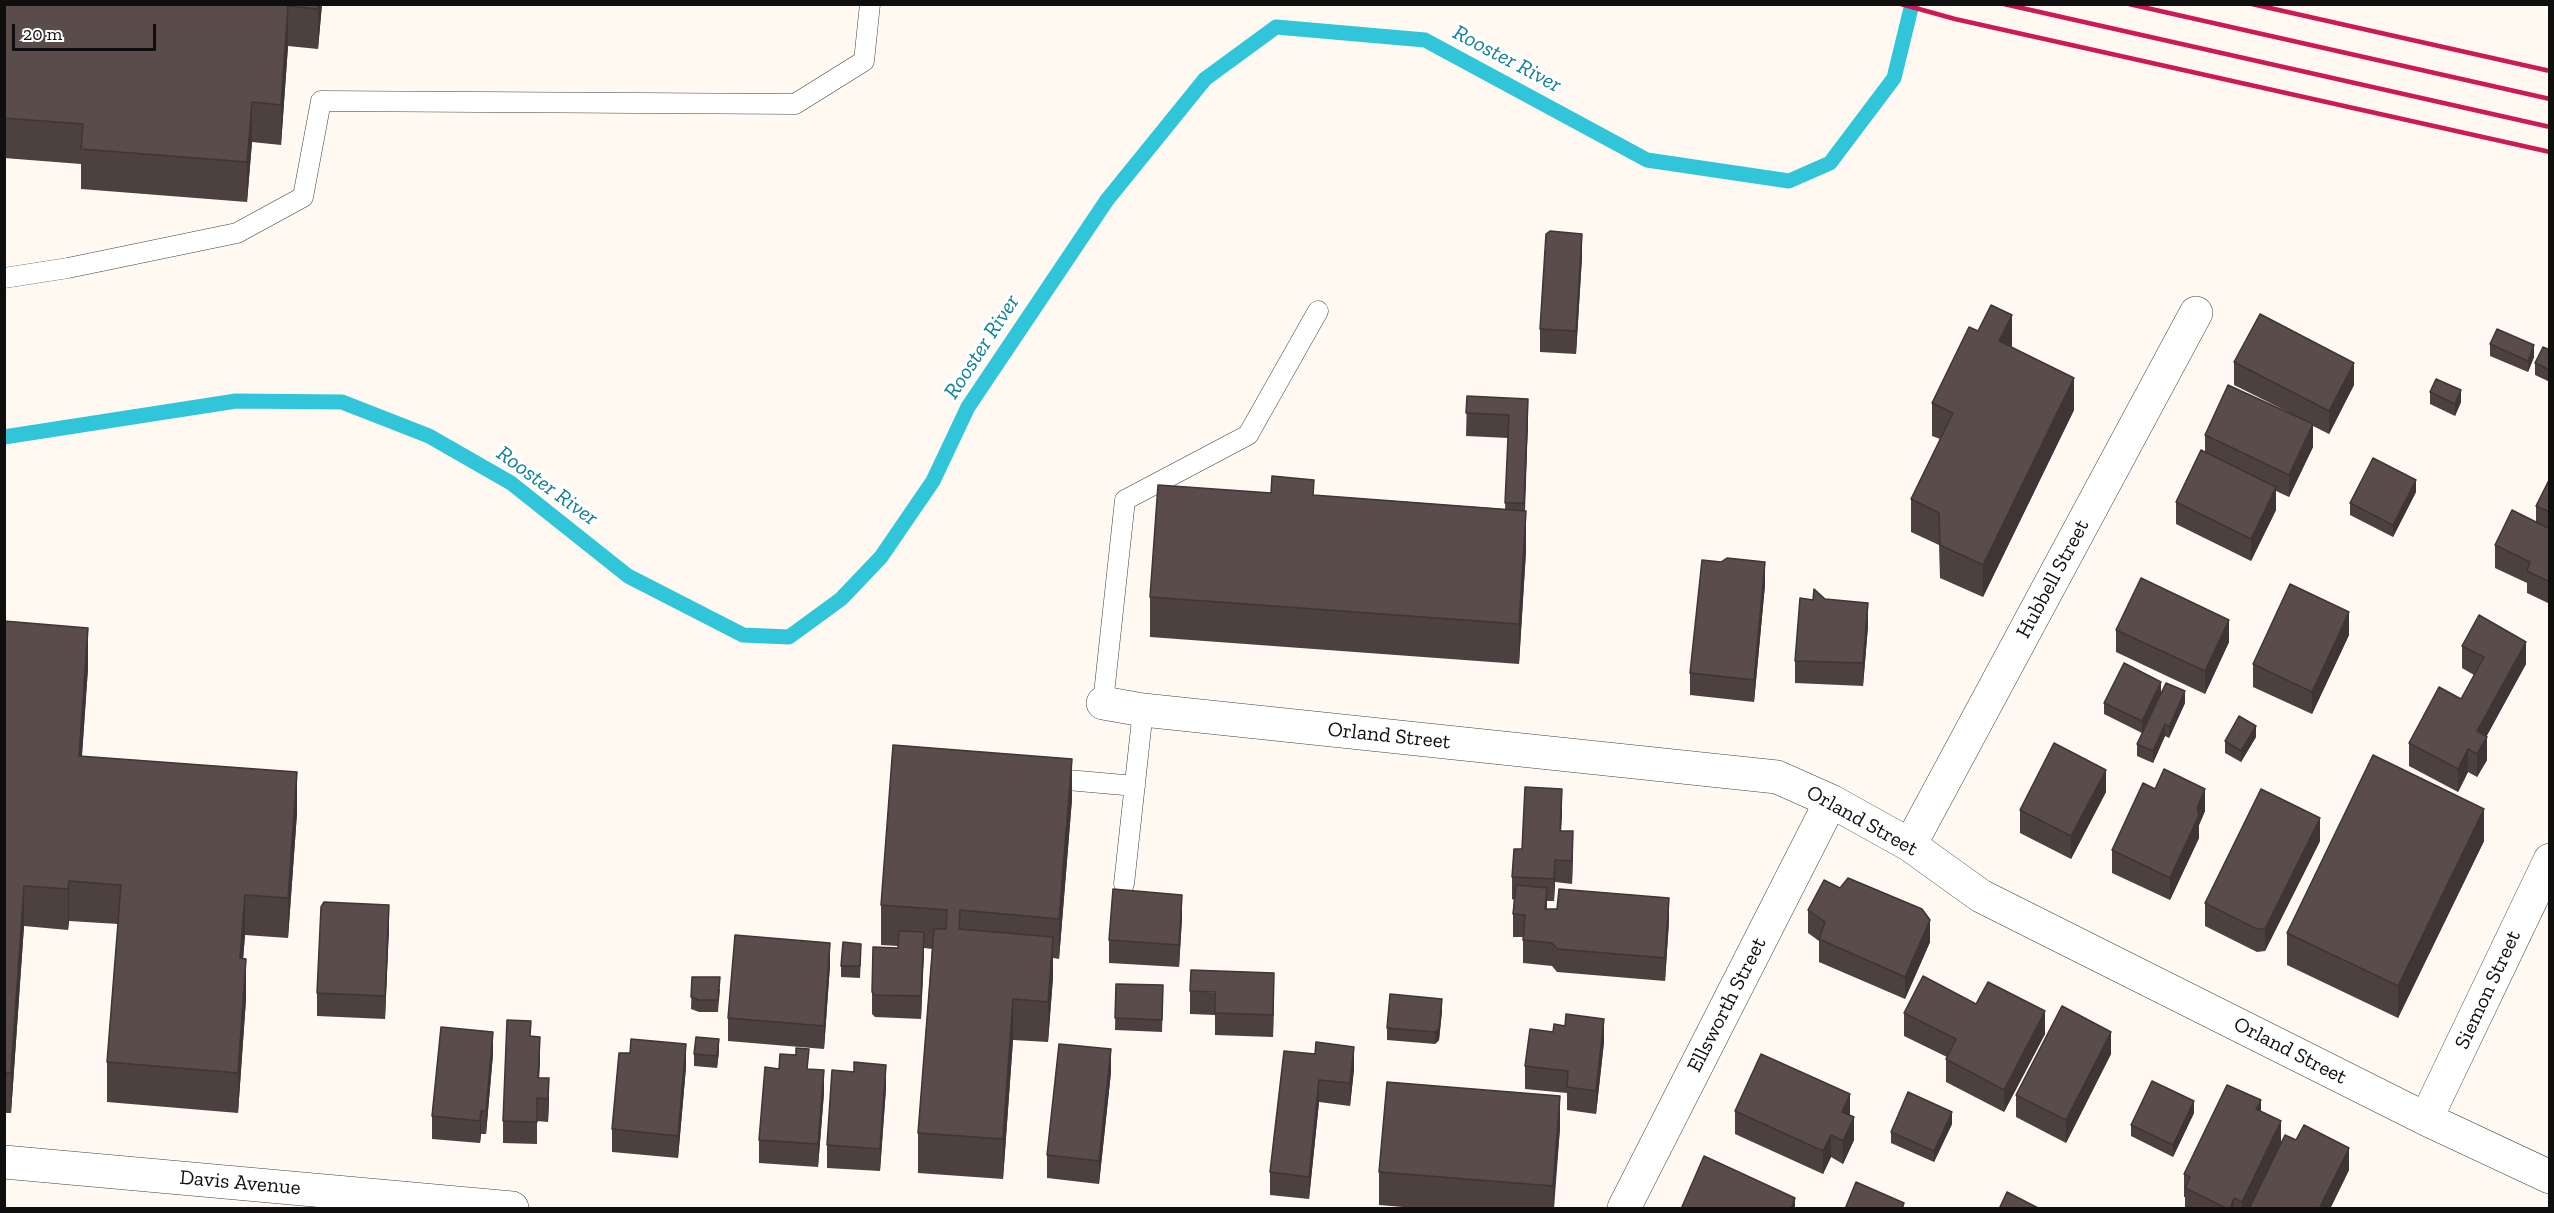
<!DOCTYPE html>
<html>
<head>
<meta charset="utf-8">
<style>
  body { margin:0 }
  #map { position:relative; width:2554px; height:1213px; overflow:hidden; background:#fff9f2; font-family:"Zilla Slab",serif }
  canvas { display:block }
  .frame { position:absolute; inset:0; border:6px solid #0f0f0f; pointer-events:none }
  .scale { position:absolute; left:12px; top:24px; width:144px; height:27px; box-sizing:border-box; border:3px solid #0f0f0f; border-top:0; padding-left:8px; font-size:18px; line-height:21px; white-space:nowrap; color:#0f0f0f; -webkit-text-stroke:4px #fff; paint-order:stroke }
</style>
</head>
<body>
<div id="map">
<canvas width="2554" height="1213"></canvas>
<div class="frame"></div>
<div class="scale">20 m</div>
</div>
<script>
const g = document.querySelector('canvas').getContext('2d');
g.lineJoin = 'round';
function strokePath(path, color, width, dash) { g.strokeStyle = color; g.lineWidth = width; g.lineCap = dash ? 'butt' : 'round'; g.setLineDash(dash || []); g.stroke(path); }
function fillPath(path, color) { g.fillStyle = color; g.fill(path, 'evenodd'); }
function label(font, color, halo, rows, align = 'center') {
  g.font = font + ' "Zilla Slab",serif'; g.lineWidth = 6; g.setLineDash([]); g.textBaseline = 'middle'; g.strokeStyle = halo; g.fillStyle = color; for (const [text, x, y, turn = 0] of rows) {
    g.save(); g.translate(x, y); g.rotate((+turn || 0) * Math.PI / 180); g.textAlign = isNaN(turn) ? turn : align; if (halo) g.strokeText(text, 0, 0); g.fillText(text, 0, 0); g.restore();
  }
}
strokePath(new Path2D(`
  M4,437L236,401L342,402L429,436L511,483L628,576L743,635L789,637L841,599L881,557L933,481L968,407L1107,200L1205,79L1276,27L1425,40L1647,160L1789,181L1830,163L1894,78L1912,4`), '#31c5da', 15);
const service = new Path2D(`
  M4,278L68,268L237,233L303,197L321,101L795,104L864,61L870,4
  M1103,703L1125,500L1248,435L1318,311
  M1045,778L1135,786
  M1124,884L1143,710`);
const minor = new Path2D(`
  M1103,703L1143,710L1777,777L1831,801L1910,845L1981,896L2426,1119L2550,1177
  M1910,845L2196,313
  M2426,1119L2550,860
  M4,1162L512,1208
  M1624,1208L1831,801`);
strokePath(service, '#424242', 21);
strokePath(minor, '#424242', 34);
strokePath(service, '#fff', 20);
strokePath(minor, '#fff', 33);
strokePath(new Path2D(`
  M1901,4L1955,19L2550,152
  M2004,4L2550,127
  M2129,4L2550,99
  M2252,4L2550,71`), '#cd1954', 4.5);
fillPath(new Path2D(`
  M4,4H322L318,49L288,46L281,145L252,142L247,202L81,189V164L4,158Z
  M1582,257L1576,354L1540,352V329Z
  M2490,344L2534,357L2528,372L2490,356Z
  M2012,347L2074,410L1983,597L1940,578L1939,545L1911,532V499L1940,439L1932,436V403Z
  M2550,350V382L2535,375V363Z
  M2234,362L2354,385L2329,434L2313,426V447L2289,497L2276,491V510L2251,561L2176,524V502L2205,452V435L2286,411L2234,385Z
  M2430,392L2461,402L2455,416L2430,404Z
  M1467,396L1528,421L1525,511L1526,551L1519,664L1150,637V597L1314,495L1505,509L1508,438L1466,436Z
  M2550,478V604L2527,593V583L2495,568V545L2536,522V506Z
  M2416,492L2393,537L2350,515V503Z
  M1765,585L1754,702L1690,695V673Z
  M1825,599L1868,626L1863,686L1795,683V661L1813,600Z
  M4,621L88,668L82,756L297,813L288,938L245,935L243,959L246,999L238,1113L107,1102V1062L118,924L69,921L68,930L24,926L11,1113H4Z
  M2116,630L2229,642L2205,694L2116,652Z
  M2349,635L2312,714L2253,687V664Z
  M2462,646L2526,664L2486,736L2487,760L2477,777L2468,772L2458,792L2409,766V743L2461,699L2474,675L2462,668Z
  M2161,694L2142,733L2104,714V703Z
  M2185,703L2169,738L2165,736L2153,763L2137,756V744Z
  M2256,737L2241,762L2225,753V741Z
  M2155,789L2205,811L2199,825V838L2170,900L2112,873V850Z
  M2106,792L2071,859L2020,833V810Z
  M1072,799L1059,959L1053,958V977L1048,1042L1013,1040L1003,1179L918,1173V1133L932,949L924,948L921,1019L875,1017L872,1014V992L898,948V946L881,945V905Z
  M1562,811L1561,831L1573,854L1572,884L1555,882L1554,901H1547V909L1669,921L1665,981L1557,972L1552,966L1523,963V937H1513V914L1514,900L1512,899V877L1522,849Z
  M2320,841L2265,951L2257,952L2205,926V903Z
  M2484,841L2398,1018L2287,965V933Z
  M1840,888L1930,942L1905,999L1819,962V941L1808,933V910Z
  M1182,918L1179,967L1109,963V940Z
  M389,927L385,1019L317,1016V993Z
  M861,956L860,978L841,977V966Z
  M830,965L824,1049L728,1041V1018Z
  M692,977L720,989L718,1012H699L691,1009Z
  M1116,984L1163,997L1162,1032L1115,1030Z
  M1190,991L1274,996L1273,1037L1215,1035V1015L1190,1014Z
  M1976,1004L2045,1034L2004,1112L1946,1082V1059L1947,1057L1904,1036V1013Z
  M1442,1011L1439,1040L1435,1044L1387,1040V1028Z
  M531,1036L540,1059L539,1078L549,1101L548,1122L537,1121V1144L503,1143V1121Z
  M1604,1042L1596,1114L1567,1110V1093L1525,1089V1066Z
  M719,1051L717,1068L694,1066V1054Z
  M1284,1051L1354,1069L1350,1106L1319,1102L1309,1199L1270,1195V1172Z
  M493,1054L486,1134H481L480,1143L432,1139V1116Z
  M2111,1054L2066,1143L2016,1117V1095Z
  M686,1067L678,1158L612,1152V1129Z
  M779,1069H809L824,1093L818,1167L759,1163V1140Z
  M1111,1072L1099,1184L1047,1178V1155Z
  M886,1088L880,1171L827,1168V1145Z
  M1735,1111L1850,1115L1854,1140L1843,1164L1831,1157L1823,1174L1735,1134Z
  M2261,1111L2281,1143L2349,1170L2330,1209H2185V1197H2184V1174Z
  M2194,1113L2173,1157L2131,1136V1125Z
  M1952,1124L1934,1162L1891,1143V1132Z
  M1560,1128L1554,1209H1427L1379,1205V1172Z`), '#4d4140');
fillPath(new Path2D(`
  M318,4H322L318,49Z
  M288,6V46L281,145V105Z
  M252,102V142L247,202V162Z
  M1582,234V257L1576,354V331Z
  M2012,315V347L1999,341Z
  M2534,345V357L2528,372V361Z
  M2354,363V385L2329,434V411Z
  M2074,378V410L1983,597V565Z
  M2461,390V402L2455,416V404Z
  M1528,399V421L1524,526V503Z
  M2313,424V447L2289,497V475Z
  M2416,480V492L2393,537V525Z
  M2276,487V510L2251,561V539Z
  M1526,511V551L1519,664V624Z
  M1765,562V585L1754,702V680Z
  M1868,603V626L1863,686V663Z
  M2349,612V635L2312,714V692Z
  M2229,620V642L2205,694V671Z
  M88,628V668L79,796V756Z
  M2526,642V664L2477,754V731Z
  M2161,682V694L2142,733V721Z
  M2185,691V703L2169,738V727Z
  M2165,724V736L2153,763V751Z
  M2256,726V737L2241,762V751Z
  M2487,737V760L2477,777V754Z
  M2468,749V772L2458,792V769Z
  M1072,759V799L1059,959V919Z
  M2106,770V792L2071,859V836Z
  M297,772V813L288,938V898Z
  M1562,789V811L1560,854V831Z
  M2205,789V811L2199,825V838L2170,900V878L2197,808Z
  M2484,809V841L2398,1018V986Z
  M2320,818V841L2265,951V929Z
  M1573,831V854L1572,884V861Z
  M1555,860V882L1554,901V879Z
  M69,881V921L68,930V889Z
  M24,886V926L11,1113V1073Z
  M245,895V935L240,998V958Z
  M1182,895V918L1179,967V945Z
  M1669,898V921L1665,981V958Z
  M389,905V927L385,1019V996Z
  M1930,920V942L1905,999V977Z
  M924,932V954L921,1019V996Z
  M1053,937V977L1048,1042V1002Z
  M830,943V965L824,1049V1026Z
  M246,959V999L238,1113V1073Z
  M1274,973V996L1273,1037V1015Z
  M1013,999V1040L1003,1179V1139Z
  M1442,999V1011L1439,1040L1435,1044V1032Z
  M2045,1011V1034L2004,1112V1090Z
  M1604,1019V1042L1596,1114V1091Z
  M493,1032V1054L486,1134V1111Z
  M2111,1032V1054L2066,1143V1120Z
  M540,1037V1059L538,1101V1078Z
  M719,1039V1051L717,1068V1056Z
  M686,1044V1067L678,1158V1136Z
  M1354,1047V1069L1350,1106V1083Z
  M1111,1049V1072L1099,1184V1161Z
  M886,1065V1088L880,1171V1149Z
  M824,1070V1093L818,1167V1144Z
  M549,1078V1101L548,1122V1099Z
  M1319,1080V1102L1309,1199V1177Z
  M1850,1094V1117L1842,1112Z
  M1560,1096V1128L1553,1209V1186Z
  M2261,1100V1123L2256,1109Z
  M2194,1101V1113L2173,1157V1145Z
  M481,1111V1134L480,1143V1121Z
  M1952,1112V1124L1934,1162V1151Z
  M1854,1117V1140L1843,1164V1141Z
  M2281,1121V1144L2250,1209H2242V1202Z
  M1831,1135V1157L1823,1174V1151Z
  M2349,1148V1170L2330,1209H2319Z
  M1795,1198V1209H1791Z
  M2234,1198V1209H2230Z`), '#3e3534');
const building = new Path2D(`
  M4,4H318V9L288,6L281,105L252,102L247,162L81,149L83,124L4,118Z
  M1550,231L1582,234L1576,331L1540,329L1546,234Z
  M1991,305L2012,315L1999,341L2074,378L1983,565L1940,545L1939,513L1911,499L1953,413L1932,403L1969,327L1978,331Z
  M2260,314L2354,363L2329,411L2234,362Z
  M2497,329L2534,345L2528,361L2490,344Z
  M2543,347L2550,350V370L2535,363Z
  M2436,379L2461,390L2455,404L2430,392Z
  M2228,385L2313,424L2289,475L2205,435Z
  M1467,396L1528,399L1524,503H1505L1509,415L1466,413Z
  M2201,450L2276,487L2251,539L2176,502Z
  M2373,458L2416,480L2393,525L2350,503Z
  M1272,476L1314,480L1313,495L1526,511L1519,624L1150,597L1158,485L1271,493Z
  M2550,478V512L2536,506Z
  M2512,510L2550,529V582L2527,571L2530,562L2495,545Z
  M1727,558L1765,562L1754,680L1690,673L1702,560L1721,562Z
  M2141,578L2229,620L2205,671L2116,630Z
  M2290,584L2349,612L2312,692L2253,664Z
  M1814,589L1825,599L1868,603L1863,663L1795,661L1800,598L1813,600Z
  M2479,615L2526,642L2477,731L2487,737L2477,754L2468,749L2458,769L2409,743L2439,687L2461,699L2484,657L2462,646Z
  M4,621L88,628L79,756L297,772L288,898L245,895L240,958L246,959L238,1073L107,1062L121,885L69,881L68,889L24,886L11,1073H4Z
  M2124,663L2161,682L2142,721L2104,703Z
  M2166,683L2185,691L2169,727L2165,724L2153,751L2137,744Z
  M2239,716L2256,726L2241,751L2225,741Z
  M2054,743L2106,770L2071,836L2020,810Z
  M893,745L1072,759L1059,919L960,910L959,929L1053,937L1048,1002L1013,999L1003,1139L918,1133L934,929H946L947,910L881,905Z
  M2373,755L2484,809L2398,986L2287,933Z
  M2164,769L2205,789L2197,808L2199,815L2170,878L2112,850L2143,783L2155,789Z
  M1525,787L1562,789L1560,831H1573L1572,861L1555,860L1554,879L1512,877L1514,849H1522Z
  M2261,789L2320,818L2265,929H2257L2205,903Z
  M1848,878L1922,909L1930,920L1905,977L1819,939L1825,922L1808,910L1824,880L1840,888Z
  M1516,885L1547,888L1545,909H1557L1559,889L1669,898L1665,958L1557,949L1552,943L1523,940L1525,915L1513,914Z
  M1113,889L1182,895L1179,945L1109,940Z
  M324,902L389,905L385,996L317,993L321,907Z
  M899,931L924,932L921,996L875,995L872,992L873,947L898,948Z
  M735,935L830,943L824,1026L728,1018Z
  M843,942L861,944L860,966H841Z
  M1191,970L1274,973L1273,1015L1215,1013V992L1190,991Z
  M1923,976L1976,1004L1988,982L2045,1011L2004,1090L1946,1059L1956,1039L1904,1013Z
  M692,977H720L718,1000H699L691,997Z
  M1116,984L1163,985L1162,1020L1115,1018Z
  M1390,994L1442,999L1439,1029L1435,1032L1387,1028Z
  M2062,1006L2111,1032L2066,1120L2016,1095Z
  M1566,1014L1604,1019L1596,1091L1567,1087L1568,1071L1525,1066L1530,1029L1553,1032L1554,1024L1565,1026Z
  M507,1020L531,1021L530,1036L540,1037L538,1078H549L548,1099L537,1098V1122L503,1121Z
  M441,1027L493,1032L486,1111H481L480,1121L432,1116Z
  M696,1037L719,1039L717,1056L694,1054Z
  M631,1039L686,1044L678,1136L612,1129L619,1053H630Z
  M1316,1042L1354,1047L1350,1083L1319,1080L1309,1177L1270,1172L1284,1051L1315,1054Z
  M1059,1044L1111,1049L1099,1161L1047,1155Z
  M796,1048L809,1049L807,1069L824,1070L818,1144L759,1140L765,1067L779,1069L780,1054L796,1055Z
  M1761,1054L1850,1094L1842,1112L1854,1117L1843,1141L1831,1135L1823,1151L1735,1111Z
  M854,1062L886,1065L880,1149L827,1145L832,1070L854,1072Z
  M2152,1081L2194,1101L2173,1145L2131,1125Z
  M1387,1082L1560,1096L1553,1186L1379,1172Z
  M2227,1085L2261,1100L2256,1109L2281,1121L2242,1202L2234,1198L2230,1209H2228L2185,1188L2190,1177L2184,1174Z
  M1908,1092L1952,1112L1934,1151L1891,1132Z
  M2304,1125L2349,1148L2319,1209H2249L2285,1135L2296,1140Z
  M1704,1156L1795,1198L1791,1209H1681Z
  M1856,1182L1904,1203L1902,1209H1845Z
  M2007,1192L2040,1209H1999Z`);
fillPath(building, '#594c4a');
strokePath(building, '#3e3534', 1.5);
label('21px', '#0f0f0f', '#fff', [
  ["Hubbell Street",2053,579,-62],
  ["Orland Street",1389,736,6],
  ["Orland Street",1862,821,29],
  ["Siemon Street",2488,990,-65],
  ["Ellsworth Street",1727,1005,-63],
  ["Orland Street",2290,1051,27],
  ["Davis Avenue",240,1183,5]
]);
label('italic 22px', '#0d8096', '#fff', [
  ["Rooster River",1507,59,28],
  ["Rooster River",982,347,-57],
  ["Rooster River",547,486,36]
]);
</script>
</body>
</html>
